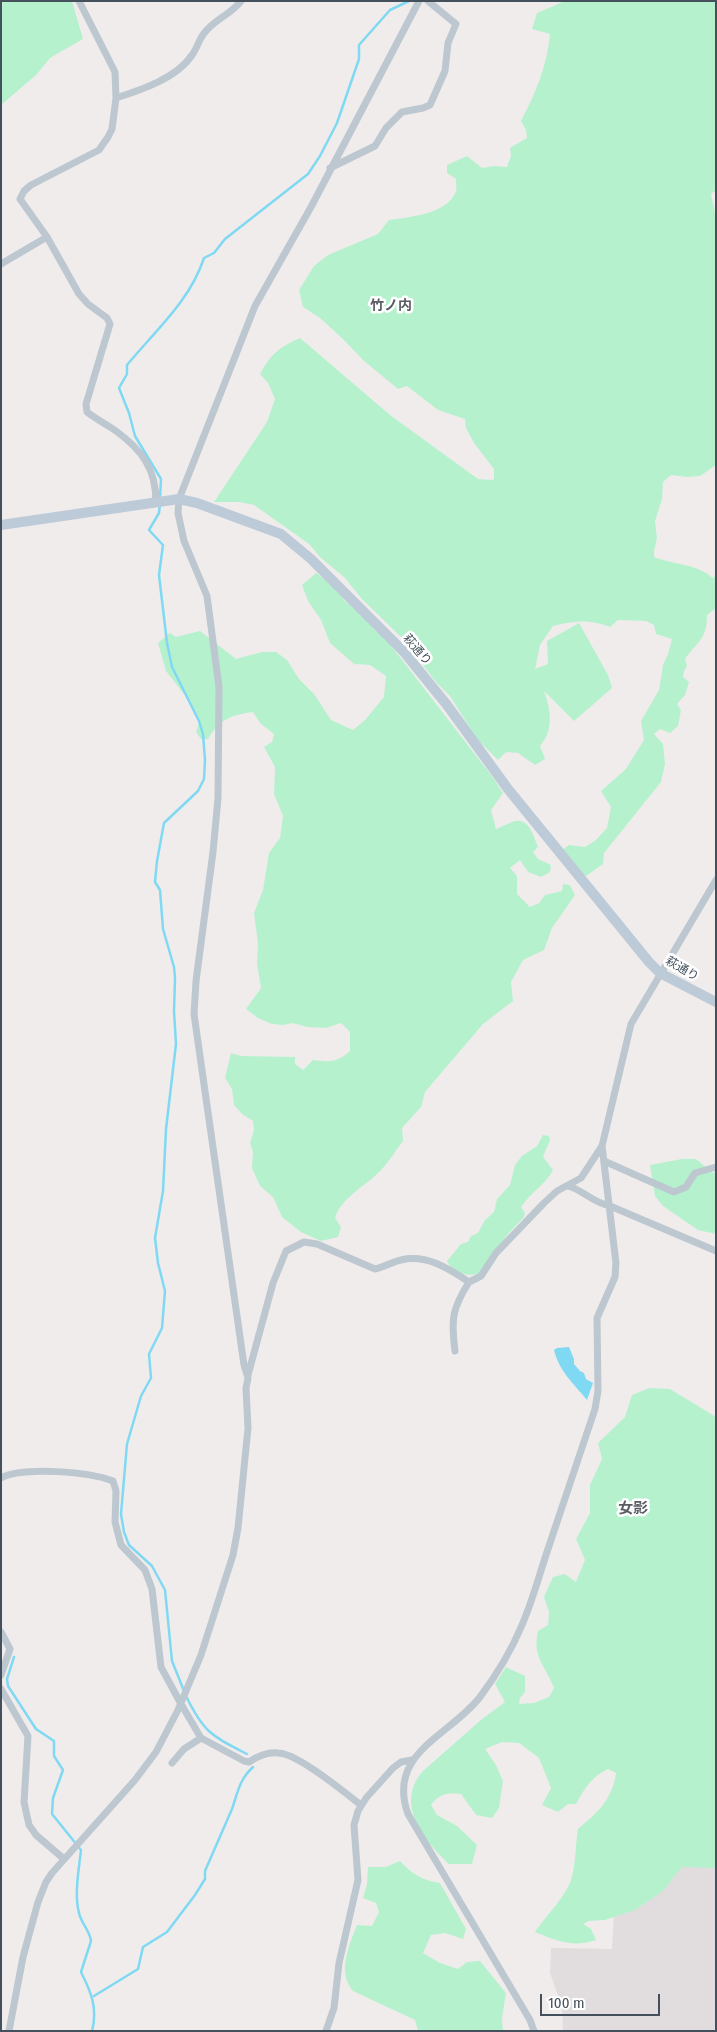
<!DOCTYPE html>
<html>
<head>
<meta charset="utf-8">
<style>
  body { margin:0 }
  #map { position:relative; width:717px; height:2032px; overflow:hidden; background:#f0ecec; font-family:"Fira Sans Condensed",sans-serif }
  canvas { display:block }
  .frame { position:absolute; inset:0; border:2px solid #44505b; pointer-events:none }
  .scale { position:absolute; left:540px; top:1994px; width:120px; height:22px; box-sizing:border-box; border:2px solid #44505b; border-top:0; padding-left:6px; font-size:15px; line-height:18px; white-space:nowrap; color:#44505b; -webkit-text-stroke:4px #fff; paint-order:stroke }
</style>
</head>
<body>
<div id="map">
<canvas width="717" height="2032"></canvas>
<div class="frame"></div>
<div class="scale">100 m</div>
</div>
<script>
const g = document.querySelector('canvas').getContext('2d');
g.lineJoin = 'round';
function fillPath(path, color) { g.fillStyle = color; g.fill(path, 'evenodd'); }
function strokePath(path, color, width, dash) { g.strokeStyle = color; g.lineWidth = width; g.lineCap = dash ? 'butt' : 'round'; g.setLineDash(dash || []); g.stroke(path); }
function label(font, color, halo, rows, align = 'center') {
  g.font = font + ' "Fira Sans Condensed","Noto Sans JP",sans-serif'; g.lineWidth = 5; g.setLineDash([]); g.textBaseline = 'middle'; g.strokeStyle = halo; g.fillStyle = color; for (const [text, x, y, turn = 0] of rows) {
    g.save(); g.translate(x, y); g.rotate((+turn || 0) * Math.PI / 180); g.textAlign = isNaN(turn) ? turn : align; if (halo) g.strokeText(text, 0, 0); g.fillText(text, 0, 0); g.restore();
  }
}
fillPath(new Path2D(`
  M716,1861V2031H563L562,2007L550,1973L551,1948L612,1949L614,1915L675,1862Z`), '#e1ddde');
fillPath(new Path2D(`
  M1,1H72L83,39L50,58L36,75L1,105Z
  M565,1H716V190L711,194L716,217V465L700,476L687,477L671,475L663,482L662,499L655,521L657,538L654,551V557C674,565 695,563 713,578L716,575V608L707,615C707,639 698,641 685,659L687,666L684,671L683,677L689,682L685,695L677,704L681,710L678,726L670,733L660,729L654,734L663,744L665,764L661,782L604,853L603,864L586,876L579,872L562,850L569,845L585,847L596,840L607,828L611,807L601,791L626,769L644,740L641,721L659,690L663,665L668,654L672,639L656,634L654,625L646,621L618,620L610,627C587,619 576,621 553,626L540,645L535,669L548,664L547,641L579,623L608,675L612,688L574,721L544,691C551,709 554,731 540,746L545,759L535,765L518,753L506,752L498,760L477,739L450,696L436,682L402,638L362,599L344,577L321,558L309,544L254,505L239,502H214L267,422L275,399L268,383L260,374C272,353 278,348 300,338L390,415L478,479L494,480V469L474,443L466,428L465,419L438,410L407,386L398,389L363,360L343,339L320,318L303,307L299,290L314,266L328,255L378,234L389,220C410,217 448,214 456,191C457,188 456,183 456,179L447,173V165L467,156L482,168L493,166L507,167L511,156L510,148L527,138L526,130L521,121C536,92 547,66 550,34L532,29L537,13Z
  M316,573L331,584L345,601L369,621L374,630L382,634L494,779L503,793L491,810L496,829C502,827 510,822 516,821C530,819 534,838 538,847L533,852L538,859L551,865L550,872L541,877L528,872L520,860L510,868L517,876V894L530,907L539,903L545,895L562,891L563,884L570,885L575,895L552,928L544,950L523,960L511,982L513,1001L483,1024L425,1092L421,1107L402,1128L403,1141C395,1151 388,1164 378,1173C364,1187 341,1198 335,1218L341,1227L338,1237L321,1241L301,1232L282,1217L273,1197L260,1186L252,1168L253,1152L250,1143L254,1130L253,1121L242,1114L234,1105L232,1089L225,1078L231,1053L241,1056L295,1057V1064L303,1070L313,1060C329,1062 337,1063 350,1051V1032L341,1023L326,1028L307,1027L293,1023L283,1025L272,1024L258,1018L246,1009L261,988L257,964L258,943L254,913L263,890L269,853L280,838L283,816L274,794L275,767L264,747L272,742L274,734L260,723L253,712C231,715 220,719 208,739H201L196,732L200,720L190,702L166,671L158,643L170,633L176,637L200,631L236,659L262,652H276L287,660L299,679L314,694L331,720L353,730L365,720L384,697L386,676L370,665L354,664L330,643L321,620L308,601L302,585Z
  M543,1135L549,1136L550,1140L543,1157L553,1170C546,1184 530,1193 521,1207L525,1213L524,1217L508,1234L479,1273C468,1278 452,1272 447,1261L461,1244L468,1242L471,1236L478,1233L485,1220L494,1212L497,1199L510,1185L515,1165L522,1156L537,1146Z
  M682,1159H696L713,1173L716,1171V1234L698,1230L663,1206L655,1196L650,1165Z
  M649,1388L670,1389L716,1417V1868L682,1867L663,1891L635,1910L605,1920L589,1921L583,1924L591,1929L596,1940C574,1948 557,1941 535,1932C545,1917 566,1896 571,1880C576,1864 575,1847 578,1829C598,1812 612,1800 616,1773L608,1769C592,1776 584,1789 576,1804H568L558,1812L542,1805L551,1788L539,1758L519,1743L502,1742L485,1749L496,1765L503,1781L499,1808L492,1818L476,1815L461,1794C447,1793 440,1793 431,1805L437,1815L457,1826L477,1845L472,1864H449C424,1840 394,1804 423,1771L482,1719L505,1702L495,1684L506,1667L525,1676V1692L520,1698L519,1704L534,1703L549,1697L554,1688C545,1665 532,1657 538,1631L548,1625L549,1612L544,1597L553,1577L565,1574L576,1582L585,1560L576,1539L590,1513V1485L602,1459L598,1443L625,1417L632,1395Z
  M400,1861C412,1874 422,1880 440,1883L466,1929L463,1939L445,1933L431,1935L423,1953L440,1963L458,1969L467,1962L480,1961L506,1993L502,2018L503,2031H418L415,2020L353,1991C337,1973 349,1945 357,1925L372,1926L379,1912L376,1903L363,1898L367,1884L368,1867H386Z`), '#b6f1ce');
fillPath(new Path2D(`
  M569,1347L574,1359V1364L580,1371L584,1373L586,1379L593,1383L587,1400C574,1384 559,1371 554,1350L557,1348Z`), '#80d9f2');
strokePath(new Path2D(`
  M160,498L161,479L135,436L129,413L119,388L127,374V365C155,331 190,301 204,258L214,253L225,239L308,174L320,156L337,123L359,59V45L390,10L409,1
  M160,504L159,513L149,530L163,545L159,575L167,643L172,667L199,721L203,734L205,760L204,779L198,791L164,823L157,861L155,882L160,890L163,929L174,967L175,978L174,1011L176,1044L166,1129L163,1191L155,1238L158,1263L165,1291L162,1328L149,1354L151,1378L141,1396L127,1444L121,1514L124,1532L129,1545L152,1566L165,1590L172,1661L184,1691
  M14,1657L7,1679L8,1686L36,1729L54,1741V1756L63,1770L53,1798L52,1814L81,1850C79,1869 74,1894 79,1913C81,1923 90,1931 91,1941L81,1972C91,1992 98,2008 92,2031
  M186,1696C204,1733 212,1736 247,1754
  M94,1996L138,1969L143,1947L167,1932L195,1895L205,1879V1871C214,1850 223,1830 232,1809C238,1792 239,1780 253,1767`), '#80d9f2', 2.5);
strokePath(new Path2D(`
  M79,1L115,72L116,98L112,129L108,137L99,150L31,185L24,191L20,199L47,237L79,294L88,304L107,318L110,324L86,404L87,412C96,419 106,424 116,431C142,450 156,469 156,502
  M116,98C141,90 177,78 192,55C198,47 199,38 206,31C216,19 231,14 241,1
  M330,168L375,146L386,128L402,112L423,108L430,105L445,71L448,43L456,24L428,1
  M1,264L47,237
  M604,1161L674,1192L686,1187L695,1173L716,1167
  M568,1186C585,1191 591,1202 610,1206L716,1251
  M455,1351C451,1319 452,1309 469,1282
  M248,1375L273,1283L286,1251L304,1242L317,1244L375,1269C384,1267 392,1262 401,1260C426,1254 448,1268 469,1282L481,1276L496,1253L544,1203L557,1191L581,1178L602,1146
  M1,1478C23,1466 90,1472 113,1481L116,1491L115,1522L121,1545L145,1570L152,1589L161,1667L181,1704L201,1738L244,1761L249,1762C258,1756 267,1752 278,1753C297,1753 344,1792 361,1805
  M1,1632L10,1649L1,1675
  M1,1689L28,1736L24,1802L29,1825L36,1835L64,1859
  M172,1763L184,1749L201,1738
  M9,2031L23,1957L38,1902L46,1882L52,1873L135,1780L156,1752L178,1710L201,1655L233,1555L238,1528L248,1428L246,1388L248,1378L244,1365L194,1014L196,981L213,852L218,798L219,687L207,596L184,541L178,513L179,499L255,306L311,207L419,1
  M326,2031L334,2008L339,1963L358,1880L354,1825L358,1811L366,1798L393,1768L401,1762L412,1760
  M534,2031L530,2020L408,1814C386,1753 450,1736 480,1697C495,1677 512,1649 522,1625C533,1600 540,1572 549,1546C564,1500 580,1455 595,1409L598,1391L597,1318L615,1277L616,1263L602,1146L631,1024L716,880`), '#bcc7d0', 7);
strokePath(new Path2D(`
  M1,525L179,499L197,503L281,534L311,559L404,652L447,705L508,789L649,962L660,973L716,1002`), '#bdcad8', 10);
label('12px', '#44505b', '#fff', [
  ["萩通り",417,650,49],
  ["萩通り",682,969,30]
]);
label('bold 14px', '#595d62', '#fff', [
  ["竹ノ内",391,306]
]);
label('bold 15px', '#595d62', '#fff', [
  ["女影",633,1509]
]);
</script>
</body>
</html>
